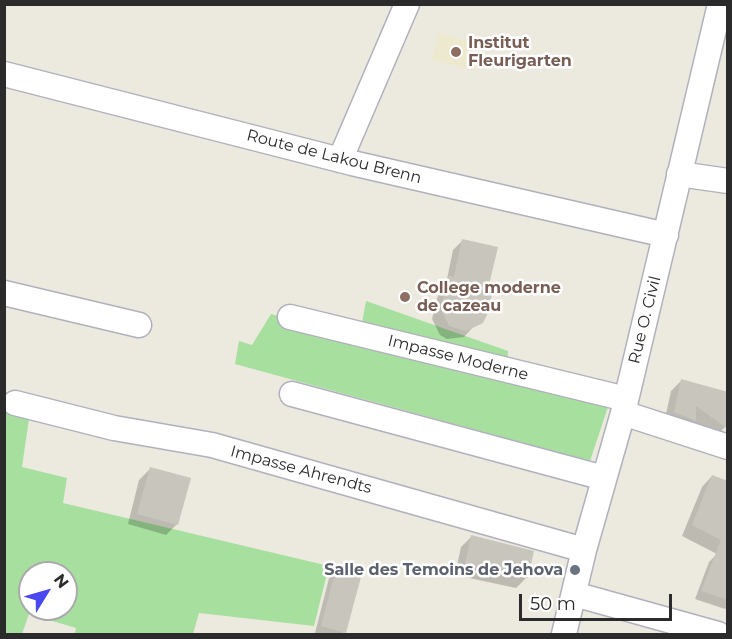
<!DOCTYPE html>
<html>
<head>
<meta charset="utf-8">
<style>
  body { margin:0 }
  #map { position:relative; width:732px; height:639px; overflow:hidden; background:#ece9de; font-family:Montserrat,sans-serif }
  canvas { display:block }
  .frame { position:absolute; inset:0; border:6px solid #2b2b2b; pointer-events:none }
  .north { position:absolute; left:18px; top:561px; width:60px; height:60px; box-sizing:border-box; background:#fff; border:2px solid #aaa; border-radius:50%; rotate:53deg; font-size:16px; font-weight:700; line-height:24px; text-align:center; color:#2b2b2b }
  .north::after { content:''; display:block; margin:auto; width:21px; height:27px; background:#4847f0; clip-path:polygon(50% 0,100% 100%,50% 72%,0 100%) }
  .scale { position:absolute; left:519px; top:594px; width:153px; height:27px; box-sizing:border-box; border:3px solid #2b2b2b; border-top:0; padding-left:8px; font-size:18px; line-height:21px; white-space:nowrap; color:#2b2b2b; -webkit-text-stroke:4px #fff; paint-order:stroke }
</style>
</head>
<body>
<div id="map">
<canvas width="732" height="639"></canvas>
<div class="frame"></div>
<div class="north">N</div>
<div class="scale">50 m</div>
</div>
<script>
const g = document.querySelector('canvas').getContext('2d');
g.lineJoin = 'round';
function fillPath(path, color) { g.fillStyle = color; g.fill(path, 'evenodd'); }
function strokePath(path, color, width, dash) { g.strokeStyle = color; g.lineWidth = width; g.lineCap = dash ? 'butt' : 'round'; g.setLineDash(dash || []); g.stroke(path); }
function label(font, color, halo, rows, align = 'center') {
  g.font = font + ' Montserrat,sans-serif'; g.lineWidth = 5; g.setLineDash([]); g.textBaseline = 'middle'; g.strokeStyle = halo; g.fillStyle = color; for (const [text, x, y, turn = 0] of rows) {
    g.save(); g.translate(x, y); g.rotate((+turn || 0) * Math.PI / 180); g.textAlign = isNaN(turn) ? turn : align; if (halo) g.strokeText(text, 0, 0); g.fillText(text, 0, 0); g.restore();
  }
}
fillPath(new Path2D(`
  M438,34L480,44L474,70L432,60Z`), '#ede9cf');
fillPath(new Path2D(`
  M366,301L508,351L507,366L611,398L590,461L235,364L239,341L252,345L271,314L359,339Z
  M5,392L32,398L22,467L67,478L63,503L329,566L314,626L199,613L193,634H75L76,628L29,614L22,634H5ZM30,573H66V609H30Z`), '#a7e09e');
fillPath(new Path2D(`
  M463,240L488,286L485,314L464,337L447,339L440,335L432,319L440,287L447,279L453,250Z
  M682,380L728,424L717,435L707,432L693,422L684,431L664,423L671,391Z
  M150,469L177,524L166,535L128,524L139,480Z
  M712,476L728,545V606L725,609L695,599L709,562L717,554L682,536L702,487Z
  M472,536L527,577L516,588L455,575L461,547Z
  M336,571L344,632L342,634L315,633L329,578Z`), '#0003');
fillPath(new Path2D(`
  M462,239L498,247L489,285L494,286L487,315L483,323L466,331L449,326L441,309L449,276L454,277Z
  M681,379L728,392V429L696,406V421L674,412Z
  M150,467L191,478L178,525L137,514Z
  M712,475L728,481V600L701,591L721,540L692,525Z
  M471,535L534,551L528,578L465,564Z
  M336,569L361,577L346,633L321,626Z`), '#c8c5bd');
const street = new Path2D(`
  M4,74L352,163L666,235
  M340,160L407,4
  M679,174L728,181
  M4,293L139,325
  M290,317L626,399
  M292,394L604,478
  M15,403L114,428L212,445L584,550
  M623,413L728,447
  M574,594L718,634
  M564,634L584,550L623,413L720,4`);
strokePath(street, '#b1b1be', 27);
strokePath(street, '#fff', 24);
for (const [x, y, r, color] of [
  [456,52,6,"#8d6e63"],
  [405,297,6,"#8d6e63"],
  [575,570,6,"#6b7280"]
]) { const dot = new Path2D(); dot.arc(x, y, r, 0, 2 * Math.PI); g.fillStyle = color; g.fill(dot); strokePath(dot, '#fff', 2); }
label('bold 16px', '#785e54', '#fff', [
  ["Institut",468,43],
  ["Fleurigarten",468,61],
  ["College moderne",417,288],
  ["de cazeau",417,306]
], 'left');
label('16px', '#2b2b2b', '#fff', [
  ["Route de Lakou Brenn",334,157,14],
  ["Rue O. Civil",645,320,-76],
  ["Impasse Moderne",458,358,14],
  ["Impasse Ahrendts",301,470,15]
]);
label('bold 16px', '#5b616d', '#fff', [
  ["Salle des Temoins de Jehova",563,570]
], 'right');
</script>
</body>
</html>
